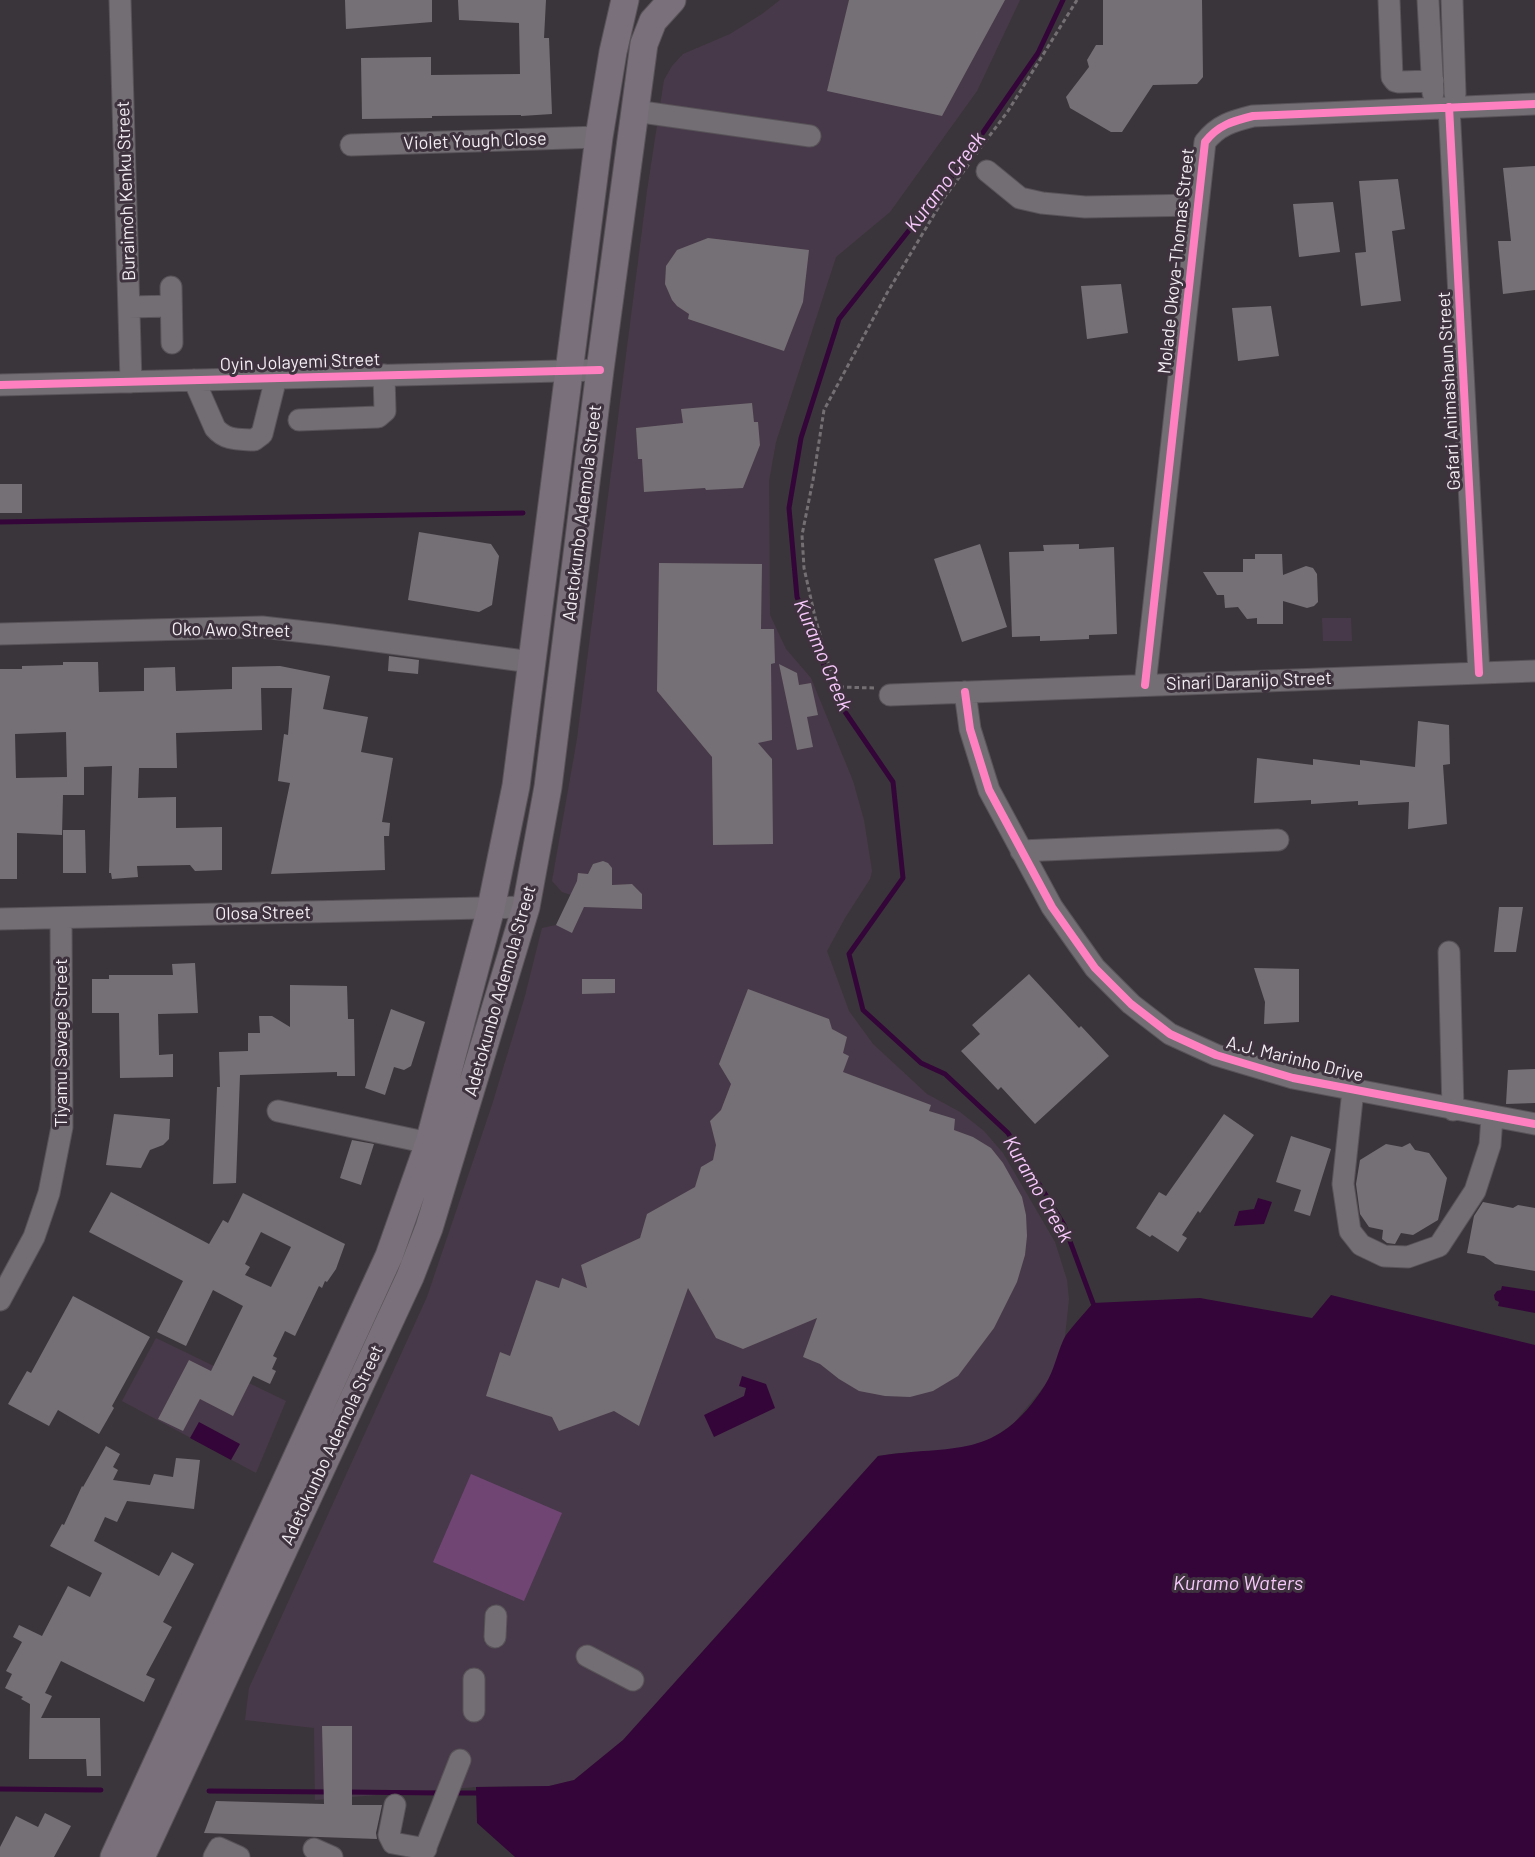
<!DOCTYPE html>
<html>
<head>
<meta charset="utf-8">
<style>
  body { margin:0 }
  canvas { display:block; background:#3a353a }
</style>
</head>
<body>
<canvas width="1535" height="1857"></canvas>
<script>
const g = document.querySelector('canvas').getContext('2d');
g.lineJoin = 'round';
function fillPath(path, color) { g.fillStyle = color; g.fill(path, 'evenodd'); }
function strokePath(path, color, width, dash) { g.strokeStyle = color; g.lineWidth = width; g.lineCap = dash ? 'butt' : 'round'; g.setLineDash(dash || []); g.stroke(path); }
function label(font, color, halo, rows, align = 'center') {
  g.font = font + ' Barlow,sans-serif'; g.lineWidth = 6; g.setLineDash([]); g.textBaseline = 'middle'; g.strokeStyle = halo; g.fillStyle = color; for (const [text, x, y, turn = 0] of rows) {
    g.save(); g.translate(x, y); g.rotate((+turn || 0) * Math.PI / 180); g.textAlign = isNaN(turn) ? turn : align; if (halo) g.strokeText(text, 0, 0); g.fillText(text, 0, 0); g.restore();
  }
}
fillPath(new Path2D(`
  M780,0H1020L977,91L890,212L836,257L776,442L769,481L770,615L786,649L811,678L853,781L864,820L872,871L870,879L845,918L827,951L849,1011L873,1044L927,1094L960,1112L984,1131L1003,1153L1055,1242L1067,1280L1069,1299L1065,1336L1057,1362L1046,1384L1014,1423L993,1438L968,1447L945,1451L898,1453L878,1456L623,1740L574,1780L549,1786L476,1787L315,1800L314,1728L245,1720L249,1688L427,1297L492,1105L525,996L542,928L556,925L571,895L562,892L552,881L577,739L647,191L664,80L672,66L683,54L730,34L762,14Z
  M1322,618H1351L1352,641H1323Z
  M156,1338L286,1401L256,1473L122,1401Z`), '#473949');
fillPath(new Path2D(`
  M471,1474L562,1513L524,1601L433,1562Z`), '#704574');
fillPath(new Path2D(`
  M1258,1198L1272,1202L1264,1224L1234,1226L1239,1211L1254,1209Z
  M1502,1286L1535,1291V1313L1498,1306L1499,1302L1495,1300L1494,1295L1497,1291L1501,1290Z
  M1331,1295L1535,1345V1857H515L477,1823L476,1787L549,1786L574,1780L623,1740L878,1456C954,1444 996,1462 1045,1385C1055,1370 1058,1348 1066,1335C1074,1324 1084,1314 1093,1303L1200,1298L1312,1318Z
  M742,1376L766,1384L775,1408L714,1437L704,1415L744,1396L746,1388L739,1386Z
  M199,1422L240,1444L231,1460L190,1438Z`), '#340539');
strokePath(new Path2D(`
  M1063,0L1038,53L959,167L839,319L801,438L789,508L797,597L839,703L893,782L903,878L849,954L863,1010L921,1063L945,1074L1008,1133L1064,1225L1093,1303
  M0,522L523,513
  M0,1789L101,1790
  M209,1791L330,1792
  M345,1792L441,1793
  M453,1793H477`), '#340539', 5);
fillPath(new Path2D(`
  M345,0H432V22L346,29Z
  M458,0H546L544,38H549L552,114L521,116V115L432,116V118L362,119L361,58L431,57V75L520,74L519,23L459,20Z
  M849,0H1005L942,116L827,91Z
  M1103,0H1202L1203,77L1197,84L1153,85L1122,132H1111L1070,108L1066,97L1089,67L1087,60L1096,45H1103Z
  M1535,166V290L1503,294L1498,241H1511L1503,168Z
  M1398,179L1405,229L1392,231L1401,301L1361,306L1355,253L1366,252L1359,181Z
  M1333,202L1340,252L1299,257L1293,204Z
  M708,238L809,250L803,302L784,351L688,319L689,314L677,306L672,300L665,284L666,266L677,250Z
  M1121,284L1128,333L1087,339L1081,286Z
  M1271,306L1279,356L1238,361L1232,308Z
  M752,403L754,422H758L760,445L743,488L706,490L705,488L644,492L642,459H638L636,428L683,423L681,409Z
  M0,484H22V513H0Z
  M419,532L491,544L499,556L492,605L479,612L408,600Z
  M980,544L1007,627L962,642L934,559Z
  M1079,544V549L1114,547L1117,634L1089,635V639L1040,641V636L1012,637L1009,552L1044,551L1043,545Z
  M1255,554H1282L1283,575L1306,566L1313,568L1317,574L1318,602L1314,606L1307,608L1283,601V624H1257V618L1247,619L1238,607L1225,608L1224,595H1217L1203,572H1243V559H1255Z
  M659,563L762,564L761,629H774L775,663L771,664L772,740L758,743L772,759L773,844L713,845L712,757L657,691Z
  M389,656L419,660L418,674L388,671Z
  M63,662H98L99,692L144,691V668L175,667L176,691L232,689V667L280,666L330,676L323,709L368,717L361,752L393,758L382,822L390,823L389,836H384L385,870L271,874L290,783L278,781L284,734L288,735L292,688H261L262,730L176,733L177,768H139L138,798L176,797V828L222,827V870L195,871L190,865L137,866L138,877L112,879L111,873H109L112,766L84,767V795H63L62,835L17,833V879H0V669H22V666L63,665ZM66,732L67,777L16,778L15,734Z
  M779,664L797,673L799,685L811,683L818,715L807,717L813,747L797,750Z
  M1418,721L1449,725L1450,764L1443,765L1447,824L1408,829L1409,802L1358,805V801L1311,804V800L1254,803L1257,758L1313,765V759L1360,765V760L1415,767Z
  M63,830H85L86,873H63Z
  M603,861L608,863L612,868V885L632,884L642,894V909L584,907L572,933L556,925L577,881L578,873L588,874L593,864Z
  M1499,907H1523L1516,952H1494Z
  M195,963L198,1013L158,1014L159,1055L173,1054V1077L120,1078L119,1013H92V979H109V975H173L172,964Z
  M1254,968L1299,969V1022L1264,1024L1265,1002Z
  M1029,974L1079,1028L1081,1026L1109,1056L1035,1124L1001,1087L998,1090L961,1051L980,1034L972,1025Z
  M582,979H615V993L582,994Z
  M290,985L347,986L348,1019H354L355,1076H337V1072L240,1075L236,1183L213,1184L217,1087H220L219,1052L248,1051V1033H260L259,1016H272L290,1027Z
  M748,989L829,1019L832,1029L847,1037L843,1053L849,1056L843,1072L931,1105L929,1111L955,1119L954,1130L973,1137L991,1148L1003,1163L1022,1197L1026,1215L1027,1236L1025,1255L1017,1282L994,1328L958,1376L933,1391L910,1397L885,1396L859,1391L839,1379L820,1364L803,1357L817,1318L743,1349L716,1338L688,1288L639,1426L614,1411L559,1431L552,1417L486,1396L500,1352L510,1356L536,1280L559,1288L562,1278L587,1288L581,1265L640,1238L647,1214L695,1187L701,1167L713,1160L716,1145L710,1121L721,1110L731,1084L719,1064Z
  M391,1009L425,1022L411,1066L404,1070L394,1067L385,1095L365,1088Z
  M1535,1069V1103L1506,1104L1508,1070Z
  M114,1114L170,1119L169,1139L163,1145L150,1150L141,1168L106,1165Z
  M1224,1114L1254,1135L1200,1213L1198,1211L1182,1235L1187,1238L1178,1252L1152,1235L1150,1237L1136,1228L1159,1192L1166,1196Z
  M1291,1136L1331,1149L1310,1216L1294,1211L1301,1190L1276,1182Z
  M352,1140L374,1144L361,1185L340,1178Z
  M1410,1143L1415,1150L1429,1153L1447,1178L1438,1220L1413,1235L1401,1233L1395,1244L1387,1243L1382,1239L1383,1230L1369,1227L1360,1214L1356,1184L1360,1160L1386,1144L1402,1147Z
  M111,1192L209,1244L223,1220L228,1223L243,1193L345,1244L336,1269L327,1282L325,1281L322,1288L319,1286L295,1336L285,1331L273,1356L277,1358L272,1369L276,1371L270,1384L253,1376L233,1416L200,1399L183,1431L158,1419L189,1360L211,1371L243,1306L213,1290L186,1346L157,1332L183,1281L89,1232ZM261,1232L291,1247L271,1287L245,1275L250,1267L245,1264Z
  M1483,1202L1513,1208L1518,1205L1535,1208V1271L1495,1264L1484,1256L1467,1253L1474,1216Z
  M73,1296L150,1337L112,1406L114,1408L99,1434L58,1410L49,1426L8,1404L27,1371L31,1373Z
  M106,1446L120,1454L113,1467L118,1470L113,1480L150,1485L154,1474L173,1477L176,1458L200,1460L194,1509L127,1501L117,1522L105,1517L94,1541L159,1576L172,1552L194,1564L163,1622L172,1627L146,1675L155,1679L144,1702L61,1661L45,1693L52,1696L41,1718H100L101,1776H87L86,1759H29L30,1704L21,1699L23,1697L5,1688L12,1674L6,1671L22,1642L13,1637L19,1625L42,1636L68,1586L90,1597L102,1573L50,1546L62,1524L64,1525L82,1486L83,1487Z
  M322,1726H352V1805H382L376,1833L377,1839L204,1833L216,1801L324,1804Z
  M45,1813L71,1826L54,1857H0V1847L16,1816L38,1827Z`), '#757075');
const minor = new Path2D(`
  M120,0L131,382
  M1389,0L1392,77L1395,81L1399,82L1433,81
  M1428,0L1433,93
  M1452,0L1455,94
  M1449,107L1479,673
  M635,111L810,136
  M351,145L599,137
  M987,171L1020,198L1042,203L1085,207L1198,205
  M171,287L172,343
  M129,307L171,306
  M194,380L215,428C226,441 239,439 254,440L262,434L276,378
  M0,385L600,370
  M299,420L378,417L385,411L384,375
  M0,634L262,627L332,635L531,662
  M1145,685L1205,142C1218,125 1233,121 1253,116L1535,104
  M965,692L970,729L989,790L1052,907L1095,968L1131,1004L1170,1034L1216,1055L1293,1078L1535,1124
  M890,695L1535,671
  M1021,851L1278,840
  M0,919L526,907
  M1449,952L1453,1110
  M1353,1090L1343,1184L1350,1231L1361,1245L1384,1256L1408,1257L1439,1246L1475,1191L1490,1145L1492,1117
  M278,1111L429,1143
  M0,1300L34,1237L49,1193L62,1127L61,918
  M495,1637L496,1616
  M587,1656L633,1680
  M474,1711V1679
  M395,1805L389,1835L393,1843L426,1849
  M314,1849L332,1857
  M214,1857L219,1848L239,1857
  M422,1857L460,1760`);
const major = new Path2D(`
  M114,1857L389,1256L429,1143L491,908L516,786L599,137L613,52L625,0
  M141,1857L410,1277L429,1228L526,907L548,787L600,370L644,44L653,21L672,0`);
strokePath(minor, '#585358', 23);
strokePath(major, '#585358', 29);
strokePath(new Path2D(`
  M976,154L1008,111L1077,0
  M874,688L840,687L832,676L815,617L804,568L802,535L813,480L824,410L887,293L944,198L969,164`), '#736f73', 3, [4.5, 3]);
strokePath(minor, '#726e73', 21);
strokePath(major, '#7a707b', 27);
strokePath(new Path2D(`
  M1449,107L1479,673
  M0,385L600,370
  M1145,685L1205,142C1218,125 1233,121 1253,116L1535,104
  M965,692L970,729L989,790L1052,907L1095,968L1131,1004L1170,1034L1216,1055L1293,1078L1535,1124`), '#ff80c0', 8);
label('18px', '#f2ecf3', '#3d323d', [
  ["Violet Yough Close",475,141,-2],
  ["Buraimoh Kenku Street",126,191,-92],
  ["Molade Okoya-Thomas Street",1176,261,-84],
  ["Oyin Jolayemi Street",300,362,-2],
  ["Gafari Animashaun Street",1449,391,-93],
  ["Adetokunbo Ademola Street",582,513,-83],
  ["Oko Awo Street",231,630,1],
  ["Sinari Daranijo Street",1249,681,-2],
  ["Olosa Street",263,913,-1],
  ["Adetokunbo Ademola Street",500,991,-74],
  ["Tiyamu Savage Street",61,1043,-90],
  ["A.J. Marinho Drive",1295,1059,14],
  ["Adetokunbo Ademola Street",332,1445,-65]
]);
label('italic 20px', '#f7c8fb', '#3d323d', [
  ["Kuramo Creek",945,182,-53],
  ["Kuramo Creek",823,655,67],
  ["Kuramo Creek",1038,1189,60],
  ["Kuramo Waters",1238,1583]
]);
</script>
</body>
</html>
